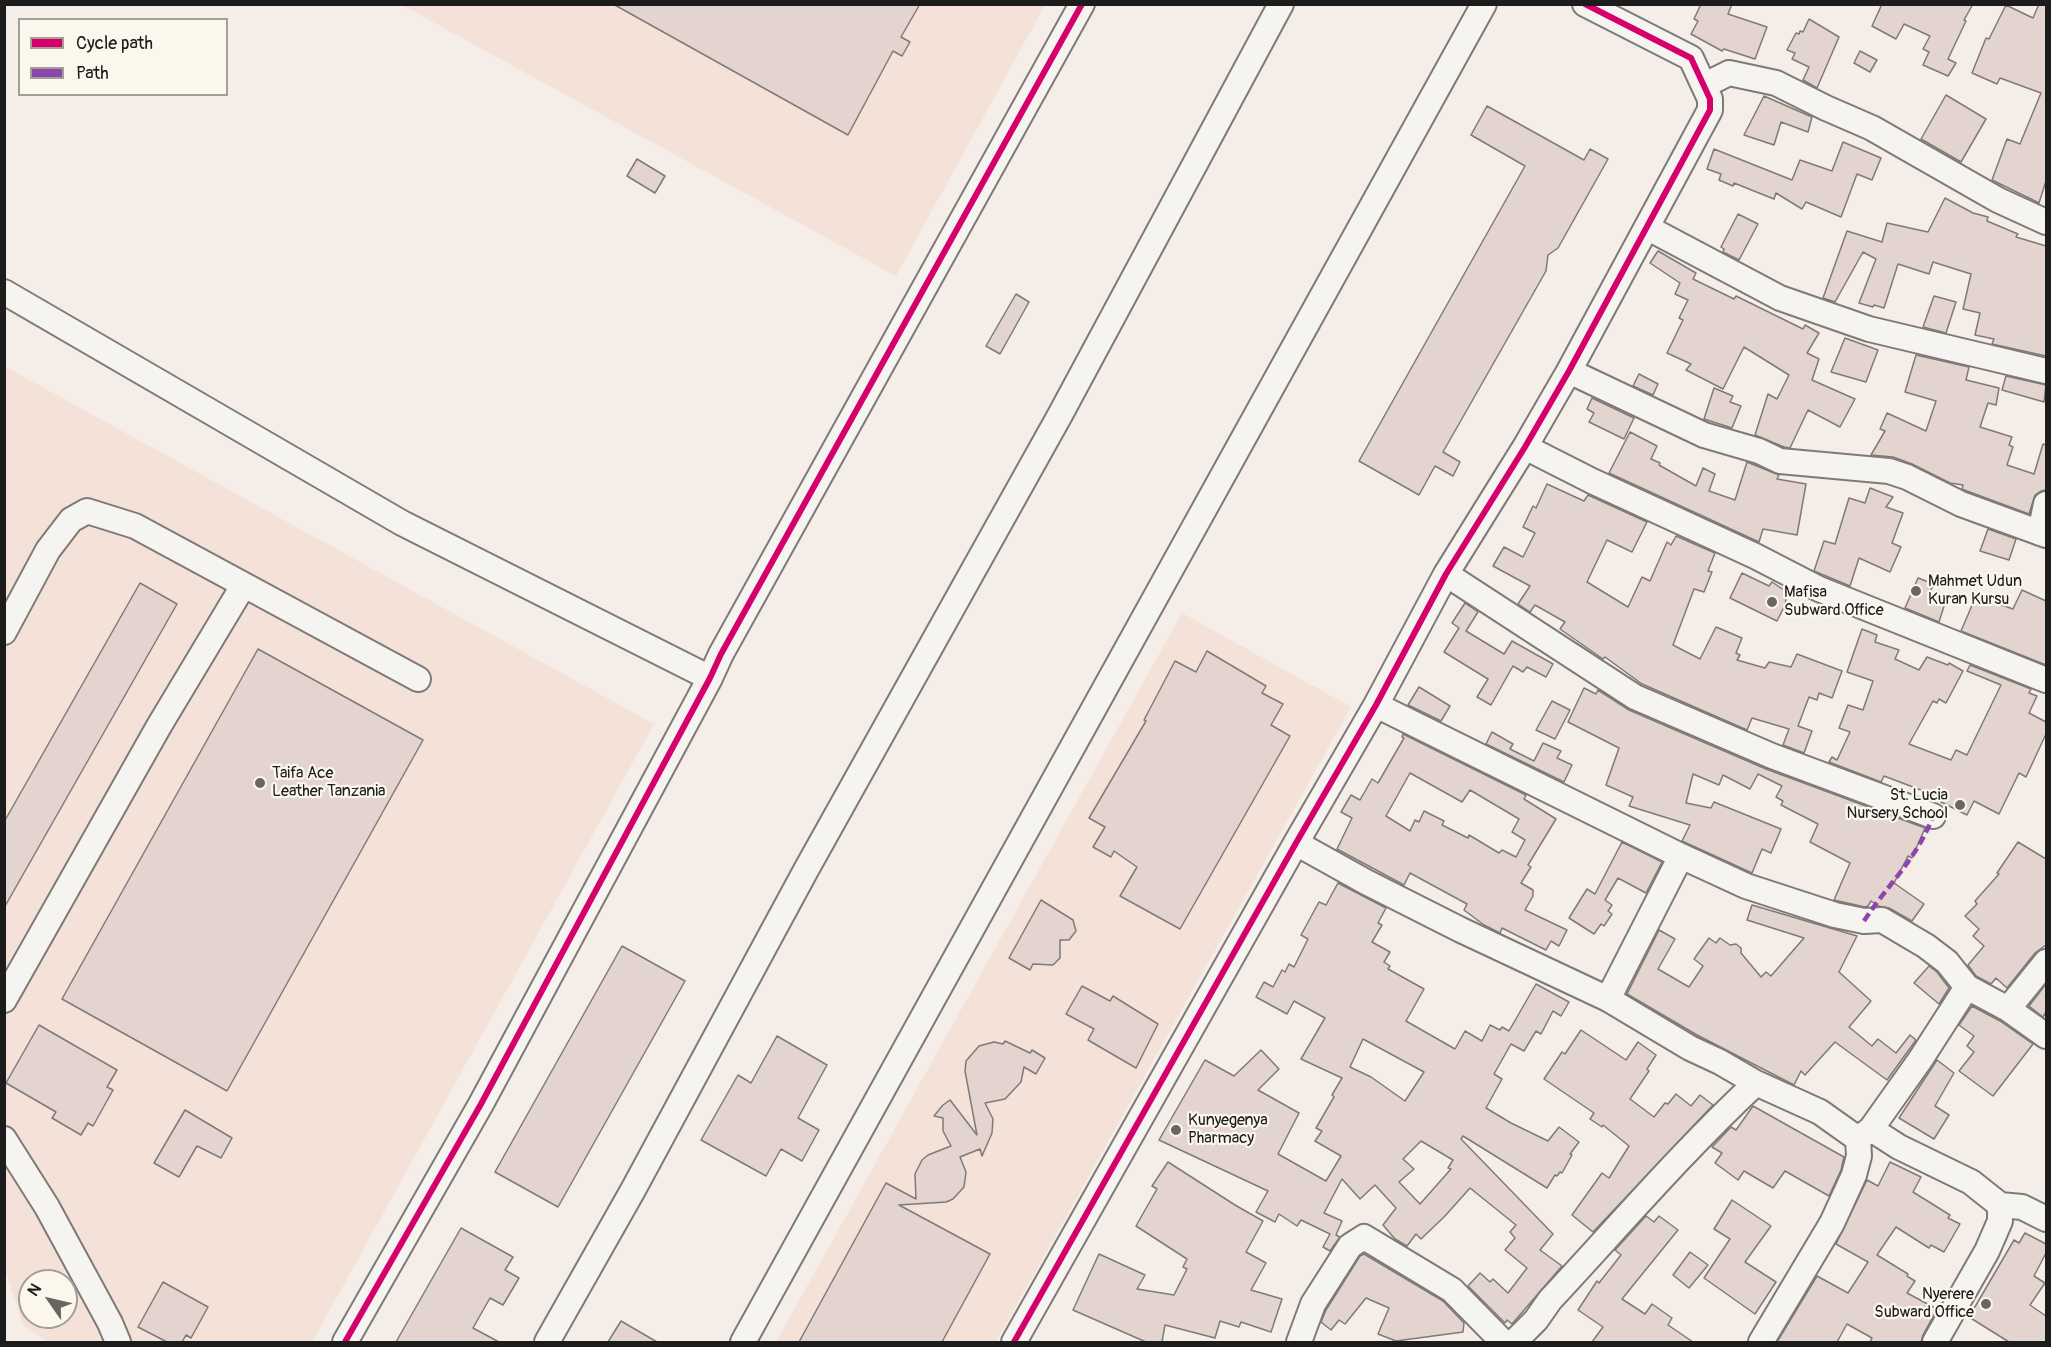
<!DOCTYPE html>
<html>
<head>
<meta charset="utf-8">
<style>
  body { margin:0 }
  #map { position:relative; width:2051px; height:1347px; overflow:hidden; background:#f5ede7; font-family:Pangolin,sans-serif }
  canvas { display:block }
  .frame { position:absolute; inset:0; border:6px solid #1c1c1c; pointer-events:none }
  .legend { position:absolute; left:18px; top:18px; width:210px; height:78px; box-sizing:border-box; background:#fbf7ec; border:2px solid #a29f99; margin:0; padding:8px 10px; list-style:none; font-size:18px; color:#1c1c1c }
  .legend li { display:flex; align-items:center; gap:12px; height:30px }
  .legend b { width:30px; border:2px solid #a29f99 }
  .north { position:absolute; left:18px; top:1269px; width:60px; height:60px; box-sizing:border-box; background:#fbf7ec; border:2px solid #a29f99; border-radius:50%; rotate:304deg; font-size:16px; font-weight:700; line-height:24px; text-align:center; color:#1c1c1c }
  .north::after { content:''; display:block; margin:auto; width:21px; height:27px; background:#686563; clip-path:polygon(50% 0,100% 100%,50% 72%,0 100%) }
</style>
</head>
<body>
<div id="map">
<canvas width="2051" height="1347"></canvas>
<div class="frame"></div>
<ul class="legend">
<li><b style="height:8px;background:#d6006c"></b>Cycle path</li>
<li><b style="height:8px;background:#8e44ad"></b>Path</li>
</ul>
<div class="north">N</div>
</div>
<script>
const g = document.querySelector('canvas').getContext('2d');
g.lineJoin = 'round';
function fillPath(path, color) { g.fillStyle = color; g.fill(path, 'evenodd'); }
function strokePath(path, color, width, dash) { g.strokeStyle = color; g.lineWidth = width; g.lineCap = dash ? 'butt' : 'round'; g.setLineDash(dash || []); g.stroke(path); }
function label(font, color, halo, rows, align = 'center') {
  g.font = font + ' Pangolin,sans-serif'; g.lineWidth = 4.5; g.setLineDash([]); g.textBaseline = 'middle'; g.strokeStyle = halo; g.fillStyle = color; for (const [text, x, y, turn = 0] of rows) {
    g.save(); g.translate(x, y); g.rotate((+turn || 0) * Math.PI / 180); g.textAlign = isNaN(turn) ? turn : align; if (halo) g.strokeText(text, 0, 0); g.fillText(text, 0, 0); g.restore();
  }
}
fillPath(new Path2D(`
  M402,5H1045L896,276Z
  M4,366L654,724L312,1342H49L23,1325L4,1266ZM30,1281H66V1317H30Z
  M1182,613L1351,707L996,1342H776Z`), '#f4e1d8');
const building = new Path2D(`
  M613,4H920L901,37L910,42L902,56L893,51L848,135Z
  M1701,4H1732L1728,14L1767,27L1755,59L1724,49L1722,51L1691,34L1698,21L1694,19Z
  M1882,4H1973L1964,20L1966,21L1948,59L1956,63L1948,76L1923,65L1929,52L1923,49L1930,36L1904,24L1896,39L1872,26Z
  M2039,4H2046V181L2039,203L1992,180L2007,139L2020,144L2041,93L2000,78L1997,84L1972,73L1986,38L1989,39L2006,5L2033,18Z
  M1809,19L1839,37L1817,88L1803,80L1809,67L1792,59L1795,53L1787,50L1796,33L1799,34L1800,31L1803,32Z
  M1860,51L1877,60L1870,72L1854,63Z
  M1946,95L1986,119L1961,162L1921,139Z
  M1764,96L1812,117L1808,132L1781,122L1774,145L1744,135Z
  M1487,106L1584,160L1590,149L1608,159L1558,248L1548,255L1546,271L1443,452L1460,462L1453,476L1435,466L1419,495L1359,461L1525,166L1471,135Z
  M1843,142L1881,158L1872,180L1857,174L1841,217L1806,202L1802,209L1776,193L1774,199L1734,183L1733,186L1719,180L1721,174L1707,169L1714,149L1792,180L1800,160L1832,171Z
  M637,159L665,176L655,193L627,176Z
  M1945,198L1973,213L1988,217L1987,221L2018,234L2016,237L2046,246V356L1992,344L1994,339L1975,335L1980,313L1963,309L1971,274L1933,262L1929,274L1898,264L1884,308L1874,305L1873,307L1859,303L1876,259L1863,252L1835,302L1823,298L1847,231L1882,242L1887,223L1928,232Z
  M1738,214L1758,224L1739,260L1723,252L1724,249L1721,247Z
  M1658,251L1696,273L1693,279L1734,299L1736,296L1803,329L1805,325L1819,333L1807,353L1819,359L1812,380L1855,399L1840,427L1808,410L1790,448L1784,447L1755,435L1768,394L1777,399L1789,375L1744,347L1723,389L1686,370L1691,364L1667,353L1683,320L1679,318L1688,300L1675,294L1680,283L1650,263Z
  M1016,294L1029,302L1000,354L986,346Z
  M1934,296L1956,302L1946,333L1923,327Z
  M1845,338L1878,350L1866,382L1831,372Z
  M1916,355L1969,367L1966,380L1999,388L1996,405L1988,403L1980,427L2012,437L2009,445L2013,447L2007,465L2034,474L2043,444L2046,445V490L2041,491L2035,495L2029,514L1967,491L1962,489L1963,485L1950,483L1912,464L1893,457L1871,455L1885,431L1880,429L1887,413L1926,431L1936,401L1905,392Z
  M1639,374L1658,384L1653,395L1633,386Z
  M2006,376L2046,385L2044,402L2002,390Z
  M1714,388L1733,396L1730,402L1741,406L1732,428L1704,419Z
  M1592,398L1634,418L1624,439L1589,422L1594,413L1587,409Z
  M1630,432L1657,446L1651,459L1660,463L1659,465L1696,486L1703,468L1715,474L1709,491L1735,500L1747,462L1779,475L1777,479L1806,484L1797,535L1763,529L1759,542L1609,473Z
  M1547,484L1584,501L1588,495L1647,522L1632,552L1607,540L1587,582L1628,607L1642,577L1650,581L1667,542L1671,545L1676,536L1715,553L1708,571L1712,572L1704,592L1694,589L1673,645L1700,659L1716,627L1742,638L1736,653L1740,655L1737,660L1765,668L1769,662L1791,667L1797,654L1842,671L1832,698L1819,693L1817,700L1809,697L1798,726L1812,731L1804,753L1783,745L1789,729L1752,718L1747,730L1642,684L1605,657L1603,659L1560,629L1565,622L1535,605L1530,612L1518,604L1530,586L1493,566L1504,547L1523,557L1535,533L1523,527L1533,506L1536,508Z
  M1870,488L1893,497L1886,507L1903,513L1892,543L1901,547L1890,572L1859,558L1850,586L1814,571L1824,541L1835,544L1849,498L1865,503Z
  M1988,529L2016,539L2009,560L1980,551Z
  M1742,573L1769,586L1772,582L1787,592L1785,605L1777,621L1730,598Z
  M1918,578L1934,584L1929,594L1946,600L1939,622L1905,608Z
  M140,583L177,604L4,908V822Z
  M2022,590L2046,601V665L1961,631L1976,596L2013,609Z
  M1465,603L1478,612L1466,631L1504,654L1512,641L1553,664L1546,677L1527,667L1523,672L1513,666L1491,705L1477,697L1488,679L1444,652L1459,628L1452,623Z
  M1862,629L1877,635L1875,642L1899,650L1895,659L1919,670L1927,657L1948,665L1949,663L1963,671L1946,703L1939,699L1937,703L1933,701L1909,744L1951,760L1956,750L1967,755L2001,685L1967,671L1970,665L2031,689L2029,693L2037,696L2029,713L2046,722V734L2026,777L2019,773L1999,814L1974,801L1967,815L1933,798L1934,795L1884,776L1881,782L1829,762L1832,757L1837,760L1850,732L1839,728L1848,705L1863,710L1873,681L1847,672Z
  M258,649L423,740L227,1091L62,999Z
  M1207,651L1266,686L1262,693L1283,704L1271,725L1290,736L1180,929L1120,896L1137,867L1114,851L1111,857L1093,847L1105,827L1089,818L1146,721L1144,720L1175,661L1196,672Z
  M1419,687L1450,706L1441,721L1408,705Z
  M1584,688L1596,694L1598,690L1629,710L1766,769L1925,828L1912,858L1908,856L1894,883L1924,904L1912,921L1889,908L1878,906L1871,901L1868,906L1865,907L1834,900L1850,863L1810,842L1818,824L1781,805L1783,801L1776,797L1782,786L1758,774L1750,789L1723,775L1719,785L1693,774L1686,803L1711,808L1714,802L1781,829L1771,853L1762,849L1752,873L1682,841L1690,825L1629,806L1633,797L1606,785L1619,748L1568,722Z
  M1552,701L1570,710L1555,739L1536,730Z
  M1492,732L1513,744L1510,749L1534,761L1543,743L1561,751L1557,758L1572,765L1564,782L1486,744Z
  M1403,734L1526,795L1524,799L1556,819L1528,865L1531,867L1521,883L1533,890V896L1525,910L1567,930L1559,946L1551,941L1546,950L1502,928L1500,933L1484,925L1464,910L1467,904L1410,873L1404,885L1337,849L1352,818L1341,812L1351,795L1360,800L1372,779L1378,783L1404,738L1402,737ZM1410,773L1462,802L1470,790L1519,819L1512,832L1525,840L1516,857L1502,850L1499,853L1469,835L1468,838L1442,825L1444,821L1424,811L1419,822L1415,820L1410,831L1386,816Z
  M1622,842L1662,862L1646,893L1618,878L1605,900L1612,905L1608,911L1612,914L1604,926L1601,924L1594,934L1569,918L1587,889L1595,894Z
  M2018,842L2046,859V945L2035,953L2007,988L1996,978L1991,984L1976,976L1968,965L1984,946L1973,936L1979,929L1965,916L1977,904L1975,901L1999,874L1997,873Z
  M1338,883L1386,908L1378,923L1382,925L1372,942L1390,952L1384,962L1390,966L1388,969L1424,989L1406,1021L1455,1049L1465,1031L1482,1041L1490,1025L1500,1030L1502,1027L1509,1031L1536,984L1569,1002L1561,1016L1553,1011L1541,1034L1536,1031L1524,1051L1511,1044L1494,1074L1502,1079L1486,1108L1511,1123L1548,1141L1559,1127L1579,1142L1570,1154L1572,1155L1562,1173L1560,1172L1557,1176L1555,1175L1547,1188L1463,1136L1461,1139L1553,1234L1540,1250L1562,1266L1512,1324L1507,1320L1505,1323L1468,1286L1480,1273L1490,1282L1493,1279L1508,1293L1527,1268L1505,1250L1515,1238L1510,1232L1516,1225L1470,1188L1445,1216L1421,1239L1416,1234L1407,1246L1395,1239L1383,1225L1396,1208L1375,1185L1360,1199L1342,1179L1324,1213L1342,1221L1336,1235L1340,1237L1330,1251L1323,1247L1330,1234L1301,1220L1297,1226L1279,1214L1275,1222L1256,1212L1268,1191L1159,1140L1205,1060L1234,1076L1261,1050L1279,1069L1258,1090L1299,1113L1278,1154L1326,1181L1341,1156L1315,1141L1322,1131L1316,1128L1334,1097L1332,1095L1342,1078L1301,1059L1325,1018L1294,1001L1287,1014L1256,997L1264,982L1273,987L1282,970L1285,972L1289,964L1294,967L1308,939L1301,935L1319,902L1326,905ZM1363,1039L1424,1072L1405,1101L1371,1077L1350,1067ZM1421,1141L1453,1160L1448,1168L1451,1169L1420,1204L1399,1182L1414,1169L1403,1159Z
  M1041,900L1073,920L1076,931L1069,940H1060V958L1053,965L1033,964L1030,970L1009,958Z
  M1752,905L1857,936L1839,972L1871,1001L1849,1027L1872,1046L1878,1039L1896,1053L1910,1035L1916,1040L1887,1080L1835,1042L1805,1075L1801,1071L1794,1085L1697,1035L1627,994L1659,930L1675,939L1658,969L1689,987L1703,966L1694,959L1709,938L1716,943L1720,938L1730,945L1736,944L1741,948V953L1761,977L1766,972L1771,976L1804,938L1747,920Z
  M622,946L685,981L558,1207L495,1172Z
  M1929,966L1937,972L1949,988L1939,1004L1914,983Z
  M2046,984V1012L2043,1017L2029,1006Z
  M1082,986L1110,1001L1113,996L1158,1024L1136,1068L1088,1040L1094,1029L1066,1014Z
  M1972,1006L2000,1021L2033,1044L1993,1096L1959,1071L1974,1052L1967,1046L1974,1036L1959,1025Z
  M39,1025L117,1070L107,1087L113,1090L93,1126L88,1123L81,1135L52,1118L56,1112L6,1083Z
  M1581,1030L1626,1060L1638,1042L1656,1055L1647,1069L1649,1071L1630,1099L1654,1117L1665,1103L1668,1104L1676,1094L1691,1106L1700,1095L1713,1105L1593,1232L1572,1215L1602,1173L1609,1178L1629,1146L1603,1125L1602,1127L1590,1119L1594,1113L1544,1079L1562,1052L1565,1054Z
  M777,1036L827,1065L798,1118L819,1130L802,1161L781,1149L766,1176L701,1140L738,1075L751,1083Z
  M1005,1041L1030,1053L1032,1050L1045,1058L1036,1074L1024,1067L1021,1082L1005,1099L985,1103L993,1119L992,1133L982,1156L980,1149L960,1157L966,1172L964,1187L953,1199L946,1202L899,1205L990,1254L942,1342H799L886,1183L916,1199L915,1174L922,1160L928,1155L951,1146L943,1131V1118L934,1116L943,1105L950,1100L977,1135L965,1071L966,1061L979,1046L994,1042L1003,1044Z
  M1937,1060L1954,1073L1935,1106L1949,1115L1934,1139L1899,1118Z
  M1753,1106L1844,1157L1841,1170L1829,1196L1785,1171L1773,1188L1744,1171L1738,1180L1715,1163L1722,1153L1712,1147L1731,1127L1736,1130Z
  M185,1110L232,1138L221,1158L197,1146L179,1177L154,1163Z
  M1168,1162L1235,1205L1263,1221L1246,1252L1266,1263L1251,1290L1282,1299L1271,1332L1241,1322L1239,1327L1220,1321L1215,1338L1165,1325L1162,1342H1146L1073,1310L1099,1254L1145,1275L1137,1289L1174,1295L1187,1269L1183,1267L1187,1259L1136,1226L1157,1189L1152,1186Z
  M1890,1162L1921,1177L1913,1192L1950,1215L1948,1218L1960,1224L1944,1252L1931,1245L1929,1248L1896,1227L1877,1255L1908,1274L1907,1276L1915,1281L1907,1293L1937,1309L1923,1335L1921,1342H1870L1872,1338L1847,1324L1837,1342H1777L1817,1276L1848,1293L1868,1262L1836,1244L1867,1180L1878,1186Z
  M1732,1200L1771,1226L1745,1262L1776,1282L1755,1314L1704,1278L1730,1239L1714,1229Z
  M1646,1216L1654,1222L1659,1216L1678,1230L1622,1299L1645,1314L1652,1304L1672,1318L1668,1325L1693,1342H1592L1603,1327L1578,1310L1597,1281L1599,1283L1621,1255L1615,1250Z
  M461,1228L513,1257L505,1270L519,1278L503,1305L490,1298L473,1328L499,1342H396Z
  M2025,1233L2046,1244V1253L2034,1276L2045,1283L2030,1305L2046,1316V1342H2009L1969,1317L2014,1240L2019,1243Z
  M1690,1252L1708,1265L1689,1288L1673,1275Z
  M1364,1254L1443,1301L1464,1323L1463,1332L1396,1341L1378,1334L1389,1308L1366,1298L1345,1324L1339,1320L1331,1330L1321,1322L1326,1310L1360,1256Z
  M163,1282L208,1307L191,1338L186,1335L182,1342H167L138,1327Z
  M621,1321L657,1342H608Z`);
fillPath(building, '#e3d4d0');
strokePath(building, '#7e7a77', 1.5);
const minor = new Path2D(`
  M1705,85L1729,73L1776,83L1826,108L1872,128L1998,200L2046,222
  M1648,228L1780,298L1869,329L2046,371
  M4,292L402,523L710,678
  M1569,371L1704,435L1759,451L1780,461L1889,471L1907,477L1961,504L2046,535
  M1525,447L1592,481L1755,556L1819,589L2046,680
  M2040,533L2046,504
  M1446,574L1635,697L1772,756L1933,816
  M4,632L48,550L71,520L87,511L135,526L418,679
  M1376,705L1681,856L1746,886L1835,915L1864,921L1882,920L1926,946L1947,962L1967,987L2008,1009L2046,1036
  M1296,843L1366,882L1461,930L1608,999L1690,1048L1720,1062L1756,1083L1820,1112L1858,1139L1871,1129L1899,1147L1971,1182L2000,1205V1221L1987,1251L1935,1342
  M1608,999L1681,856
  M4,1000L159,726L243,586
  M2008,1009L2046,962
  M1871,1129L1920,1060L1967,987
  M4,1139L47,1207L110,1323L118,1342
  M2000,1205L2022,1207L2046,1219
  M345,1342L481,1104L710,678L721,654L1082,4
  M547,1342L633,1190L806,870L1060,415L1281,4
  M743,1342L1484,4
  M1014,1342L1296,843L1376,705L1446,574L1525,447L1569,371L1710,110V99L1691,58L1585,4
  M1299,1342L1313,1304L1350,1246L1364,1237L1452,1290L1503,1342
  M1514,1342L1536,1320L1550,1300C1618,1227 1683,1151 1756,1083
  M1761,1342L1832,1223L1854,1175L1859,1156L1858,1139`);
strokePath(minor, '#7e7a77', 28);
strokePath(minor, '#f6f4f0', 24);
strokePath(new Path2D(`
  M1864,921C1888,884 1917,859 1933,816`), '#8e44ad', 4.5, [9, 4.5]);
strokePath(new Path2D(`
  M345,1342L481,1104L710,678L721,654L1082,4
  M1014,1342L1296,843L1376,705L1446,574L1525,447L1569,371L1710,110V99L1691,58L1585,4`), '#d6006c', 6);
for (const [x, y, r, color] of [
  [1916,591,6,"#686563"],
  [1772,602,6,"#686563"],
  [260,783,6,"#686563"],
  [1960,805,6,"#686563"],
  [1176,1130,6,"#686563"],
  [1986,1304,6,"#686563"]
]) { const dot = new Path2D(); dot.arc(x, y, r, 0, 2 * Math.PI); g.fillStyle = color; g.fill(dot); strokePath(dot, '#fbf7ec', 2); }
label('16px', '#1c1c1c', '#fbf7ec', [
  ["Mahmet Udun",1928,582],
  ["Kuran Kursu",1928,600],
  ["Mafisa",1784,593],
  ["Subward Office",1784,611],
  ["Taifa Ace",272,774],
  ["Leather Tanzania",272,792],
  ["St. Lucia",1948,796,"right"],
  ["Nursery School",1948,814,"right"],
  ["Kunyegenya",1188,1121],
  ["Pharmacy",1188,1139],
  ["Nyerere",1974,1295,"right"],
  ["Subward Office",1974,1313,"right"]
], 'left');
</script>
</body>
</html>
